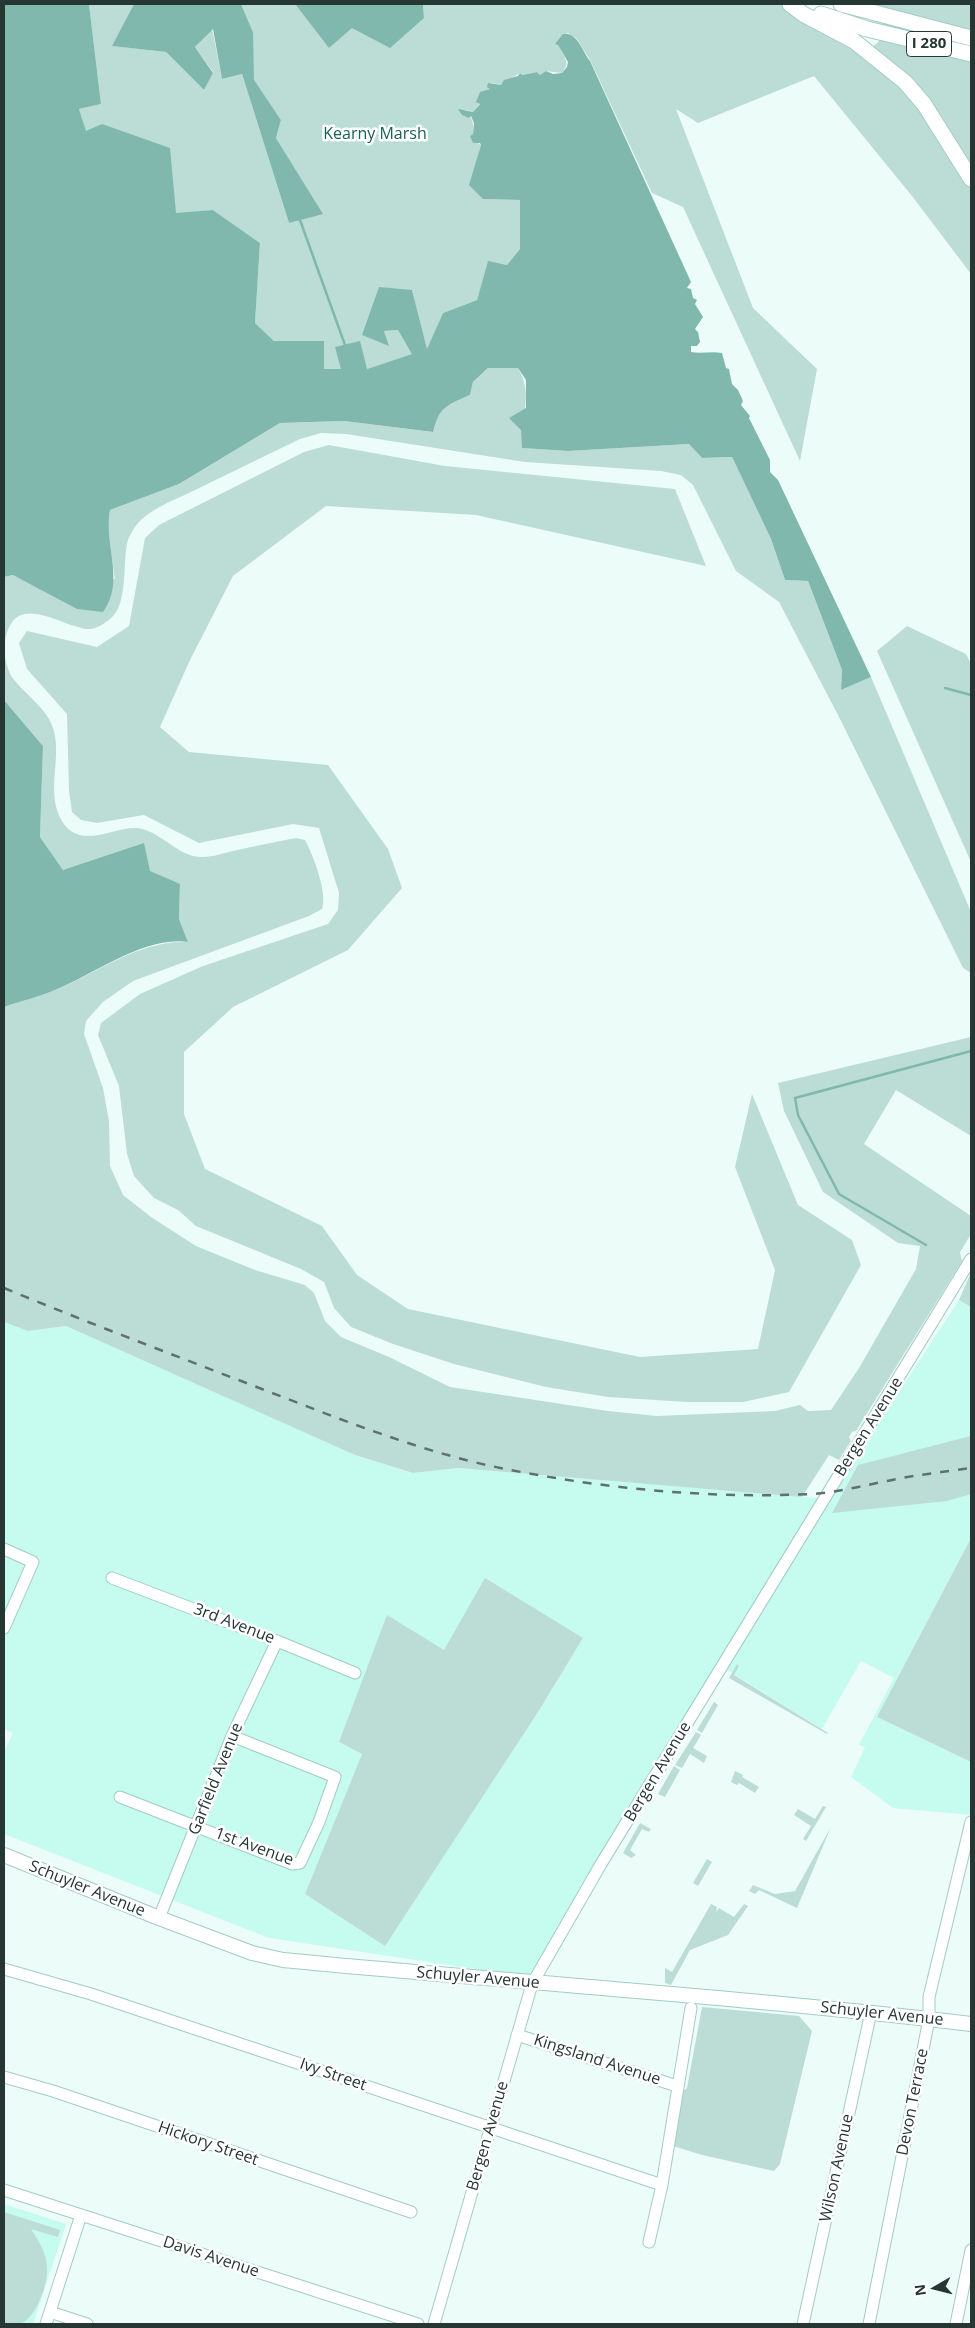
<!DOCTYPE html>
<html>
<head>
<meta charset="utf-8">
<style>
  body { margin:0 }
  #map { position:relative; width:975px; height:2328px; overflow:hidden; background:#ecfdf9; font-family:"Open Sans",sans-serif }
  canvas { display:block }
  .frame { position:absolute; inset:0; border:5px solid #253633; pointer-events:none }
  .north { position:absolute; left:910px; top:2263px; width:50px; height:50px; -webkit-text-stroke:4px #fff; paint-order:stroke; rotate:262deg; font-size:14px; font-weight:700; line-height:20px; text-align:center; color:#253633 }
  .north::after { content:''; display:block; margin:auto; width:18px; height:22px; background:#253633; clip-path:polygon(50% 0,100% 100%,50% 72%,0 100%) }
</style>
</head>
<body>
<div id="map">
<canvas width="975" height="2328"></canvas>
<div class="frame"></div>
<div class="north">N</div>
</div>
<script>
const g = document.querySelector('canvas').getContext('2d');
g.lineJoin = 'round';
function fillPath(path, color) { g.fillStyle = color; g.fill(path, 'evenodd'); }
function strokePath(path, color, width, dash) { g.strokeStyle = color; g.lineWidth = width; g.lineCap = dash ? 'butt' : 'round'; g.setLineDash(dash || []); g.stroke(path); }
function label(font, color, halo, rows, align = 'center') {
  g.font = font + ' "Open Sans",sans-serif'; g.lineWidth = 5; g.setLineDash([]); g.textBaseline = 'middle'; g.strokeStyle = halo; g.fillStyle = color; for (const [text, x, y, turn = 0] of rows) {
    g.save(); g.translate(x, y); g.rotate((+turn || 0) * Math.PI / 180); g.textAlign = isNaN(turn) ? turn : align; if (halo) g.strokeText(text, 0, 0); g.fillText(text, 0, 0); g.restore();
  }
}
fillPath(new Path2D(`
  M959,1300L971,1307V1538L877,1717L971,1762V1815L893,1808L851,1777L865,1747L859,1745L894,1678L861,1661L822,1729L727,1670L715,1676L535,1978L269,1938L4,1834V1752L13,1733L4,1729V1620L7,1611L4,1610V1322L28,1331L66,1326L355,1455L413,1473L458,1468L829,1499ZM583,1638L540,1709L385,1945L305,1894L362,1754L339,1742L444,1650Z
  M4,2204L66,2224L33,2324H4Z`), '#c6fbf0');
fillPath(new Path2D(`
  M89,4H134L113,46L166,52L204,90L213,72L195,47L212,28L222,79L242,74L289,223L322,213L276,138L281,120L253,80V32L241,4H300L297,5L352,28L424,18L423,4H790L868,51L887,34L874,4H971V274L912,196L814,76L698,123L676,109L753,308L817,369L800,461L683,207L652,193L590,60L576,38L568,33L563,34L558,42C560,55 573,60 562,73L546,71L540,75L537,72L522,75L520,73L501,85L491,83L490,89L485,91L480,103L473,112L465,110C473,118 474,124 473,134L470,136L481,145L479,151L483,199L521,200L520,249L507,265L488,262L477,300L443,313L427,350L412,290L363,335L388,345L384,331L398,330L413,354L367,369H323L324,341H274L255,323L260,243L213,210L176,214L86,132L79,109L101,104Z
  M488,368H518C534,394 520,420 523,448L568,451L689,444L702,458L732,457L771,539L785,580L808,581L842,670L841,690L871,677L971,912V973L963,968L840,719L779,602L736,571L693,485L681,475L661,471L525,462L346,434L321,433L300,439C265,456 230,473 195,490C179,498 155,507 142,519C137,523 130,534 128,540C122,559 129,605 110,619C105,623 98,628 91,629C70,631 27,597 11,624C1,639 3,667 15,681C26,694 41,705 49,719C67,750 43,789 62,821C80,851 114,826 137,828C162,831 178,858 203,857C213,857 224,853 233,851C254,846 275,842 296,838L305,840C313,855 328,893 322,909L309,916L133,981L103,1002L86,1021L84,1034L103,1088L109,1121L110,1166L123,1195L151,1217L196,1246L255,1270L305,1285L314,1293L325,1321L341,1337L389,1357L450,1387L608,1411L657,1416L775,1411L800,1405L808,1411L831,1410L859,1368L916,1269L920,1246L898,1243L823,1192L784,1111L778,1083L971,1037V1136L896,1090L864,1144L971,1216V1234L960,1252L962,1261L856,1431L852,1432L849,1437L851,1441L839,1460L829,1455L802,1497L458,1468L413,1473L355,1455L66,1326L28,1331L4,1322V1007C21,1001 39,997 55,990C99,972 139,940 188,942L179,919L180,884L63,870L40,837L43,746L4,700V577L13,575L32,584L115,579L107,526L110,510L179,484L280,423L344,421L432,432C439,407 447,405 470,395L473,382Z
  M329,445L445,466L675,489L706,566L476,515L326,506L233,576L190,660L160,727L189,752L328,765L388,849L402,888L348,950L233,1007L184,1052V1114L205,1169L322,1226L357,1275L408,1309L640,1357L758,1349L775,1270L735,1167L752,1094L798,1205L852,1240L861,1265L789,1392L743,1402H687L608,1397L546,1387L454,1364L393,1344L351,1327L334,1308L324,1282L301,1269L196,1226L178,1210L154,1198L134,1176L127,1154L119,1086L98,1035L101,1023L140,994L203,966L328,924L338,910L339,893L319,828L293,824L199,843L144,815L97,823L81,820L72,812L69,791L67,714L27,669L19,643L27,631L97,647L129,626L145,538L159,525L304,452Z
  M907,626L966,654L971,664V862L877,651Z
  M971,1272V1307L959,1300Z
  M971,1436V1494L947,1501L832,1513L858,1465Z
  M971,1538V1762L877,1717Z
  M485,1578L583,1638L540,1709L385,1946L305,1894L362,1754L339,1742L387,1615L444,1650Z
  M737,1664L739,1666L734,1675L828,1733L827,1734L729,1678Z
  M714,1702L718,1705L702,1733L697,1730Z
  M696,1732L701,1735L693,1748L707,1756L704,1763L690,1754L682,1768L675,1765Z
  M674,1766L680,1770L665,1797L658,1794Z
  M735,1771L743,1775L742,1777L759,1787L755,1793L739,1783L737,1785L731,1782Z
  M823,1806L826,1807L806,1841L803,1839L811,1826L794,1815L798,1809L815,1819Z
  M640,1823L651,1829L649,1832L642,1829L630,1850L636,1855L631,1858L623,1853Z
  M831,1827L797,1908L759,1890L755,1894L749,1891L753,1885L775,1894L795,1891Z
  M707,1859L712,1862L698,1886L693,1883Z
  M711,1904L717,1907L716,1912L719,1908L734,1917L744,1904L748,1906L728,1935L690,1950L671,1985L665,1983V1968L672,1972Z
  M702,2007L799,2016L812,2031L780,2164L774,2171L702,2155L673,2146L683,2091L687,2088Z
  M4,2212L60,2230L58,2237L31,2229C39,2241 47,2254 47,2269C48,2285 36,2318 20,2324C15,2325 9,2324 4,2324Z`), '#bbddd5');
fillPath(new Path2D(`
  M4,4H89L101,104L79,109L86,131L102,124L170,148L176,213L213,210L260,243L255,323L274,341H324V369H341L335,347L360,341L367,369L412,354L398,330L384,331L389,346L362,335L379,287L412,290L427,349L443,313L477,300L488,261L507,265L520,249V200L483,199L469,185L481,145L480,143H473L470,136L473,134L474,123L471,116L469,118L462,115L458,109L473,112L480,104L476,102L480,92L490,89L487,87L488,83L501,85L504,80L518,76L520,73L522,75L537,72L540,75L546,71L553,74L562,73L567,67L568,62L558,45L555,44L563,34C577,31 582,51 590,61L691,282L687,288L691,289L693,298L697,300L695,304L703,317L695,329L698,332L700,342L697,346H691V352C702,354 711,351 722,353L726,368L729,369L732,384L738,390L743,401L741,405L750,416L749,418L770,460V472L778,480L871,677L841,690L842,670L808,581L785,580L771,539L732,457L702,458L689,444L568,451L522,448L521,430L509,418L526,408V380L518,368H488L473,382L470,395C447,405 439,407 433,432L344,421L280,423L179,484L110,510C103,544 126,581 103,612L77,609L13,575L4,577Z
  M134,4H241L253,32L254,80L281,120L276,138L323,214L289,223L242,74L222,79L213,29L195,47L213,73L204,90L166,52L112,46Z
  M300,4H423L424,18L390,48L352,28L329,48L296,5Z
  M4,700L43,746L40,837L63,870L144,843L150,871L180,884L179,919L188,942C144,936 95,974 55,990C39,997 21,1001 4,1007Z`), '#81b8ad');
strokePath(new Path2D(`
  M300,220L345,345
  M945,688L971,695
  M926,1245L839,1194L798,1115L795,1098L971,1051`), '#81b8ad', 2.5);
const minor = new Path2D(`
  M4,1549L33,1562L4,1628
  M112,1578L277,1641L355,1673
  M120,1797L292,1864L300,1863L319,1822L335,1777L232,1736
  M159,1918L232,1736L277,1641
  M4,1969L91,1994L662,2185
  M517,2035L677,2086
  M4,2077L53,2091L411,2212
  M4,2190L418,2324
  M649,2242L662,2185L691,2008
  M50,2312L87,2324
  M46,2324L81,2215
  M434,2324L532,1984L601,1864L971,1259
  M803,2324L871,2012
  M869,2324L929,2019V1997L971,1822
  M956,2324L971,2250`);
const major = new Path2D(`
  M4,1855L159,1918L252,1953L283,1960C513,1982 742,1997 971,2024`);
const highway = new Path2D(`
  M790,4L803,14L854,41L905,82L924,104L971,179
  M841,4L971,38
  M821,14L867,29L971,54`);
strokePath(minor, '#a2ccc3', 13);
strokePath(major, '#a2ccc3', 16);
strokePath(highway, '#a2ccc3', 17);
strokePath(minor, '#fff', 11);
strokePath(major, '#fff', 14);
strokePath(highway, '#fff', 15);
strokePath(new Path2D(`
  M4,1288C91,1324 179,1357 267,1391C340,1419 414,1449 491,1466C596,1488 705,1499 812,1494C838,1492 862,1486 887,1481C914,1475 943,1472 971,1468`), '#60716d', 2.5, [9, 9]);
for (const [x, y, w] of [
  [929,44,45]
]) { const box = new Path2D(); box.roundRect(x - w / 2, y - 12.5, w, 25, 4); g.fillStyle = '#fff'; g.fill(box); strokePath(box, '#253633', 1); }
label('bold 15px', '#253633', null, [
  ["I 280",929,44]
]);
label('16px', '#196157', '#fff', [
  ["Kearny Marsh",375,134]
]);
label('16px', '#253633', '#fff', [
  ["Bergen Avenue",869,1427,-58],
  ["3rd Avenue",234,1624,21],
  ["Bergen Avenue",658,1772,-59],
  ["Garfield Avenue",216,1779,-68],
  ["1st Avenue",254,1847,20],
  ["Schuyler Avenue",87,1889,22],
  ["Schuyler Avenue",478,1978,5],
  ["Schuyler Avenue",882,2014,6],
  ["Kingsland Avenue",597,2060,18],
  ["Ivy Street",333,2075,19],
  ["Devon Terrace",913,2102,-79],
  ["Bergen Avenue",488,2136,-74],
  ["Hickory Street",208,2144,19],
  ["Wilson Avenue",837,2168,-78],
  ["Davis Avenue",211,2257,18]
]);
</script>
</body>
</html>
